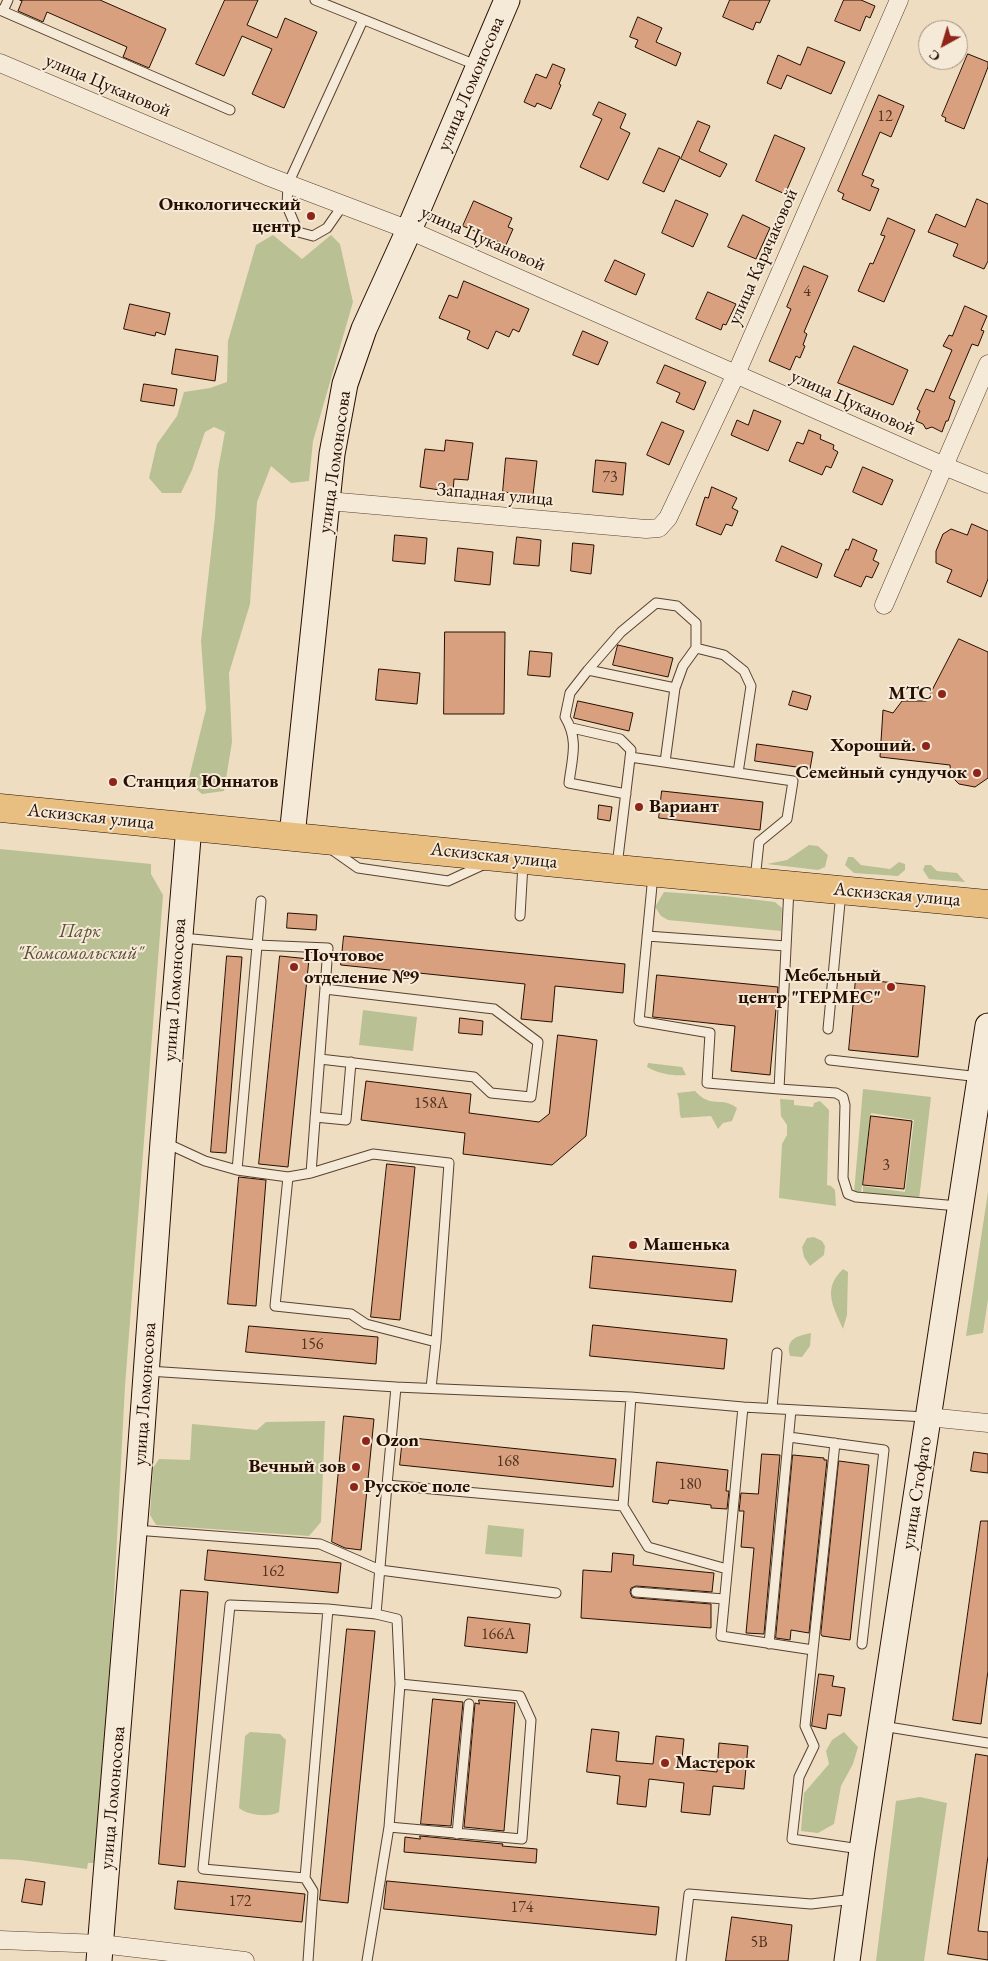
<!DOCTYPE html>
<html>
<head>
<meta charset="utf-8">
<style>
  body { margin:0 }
  #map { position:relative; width:988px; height:1961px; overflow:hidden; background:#efddc2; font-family:"EB Garamond",serif }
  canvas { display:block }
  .north { position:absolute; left:918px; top:20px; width:50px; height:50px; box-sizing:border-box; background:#f5e9d7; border:1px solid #a29281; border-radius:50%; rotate:219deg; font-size:14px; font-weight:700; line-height:20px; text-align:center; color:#260f00 }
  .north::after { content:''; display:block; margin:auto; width:18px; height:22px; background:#8f2418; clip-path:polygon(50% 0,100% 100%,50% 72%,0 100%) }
</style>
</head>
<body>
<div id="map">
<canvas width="988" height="1961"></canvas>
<div class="north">С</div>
</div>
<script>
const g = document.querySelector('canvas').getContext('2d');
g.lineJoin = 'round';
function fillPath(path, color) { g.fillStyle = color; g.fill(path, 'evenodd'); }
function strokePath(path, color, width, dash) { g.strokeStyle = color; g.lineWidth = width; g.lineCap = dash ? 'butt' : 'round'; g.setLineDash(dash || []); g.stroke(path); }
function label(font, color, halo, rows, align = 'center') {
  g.font = font + ' "EB Garamond",serif'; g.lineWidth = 4; g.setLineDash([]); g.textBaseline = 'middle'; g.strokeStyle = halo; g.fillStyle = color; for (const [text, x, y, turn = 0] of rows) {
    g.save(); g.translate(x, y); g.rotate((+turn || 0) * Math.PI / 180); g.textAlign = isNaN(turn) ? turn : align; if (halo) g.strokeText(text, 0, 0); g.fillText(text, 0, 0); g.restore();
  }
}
fillPath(new Path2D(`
  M273,235L302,259L331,235L340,244L353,302L313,441L309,481L291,483L271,466L257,502L250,604L229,673L232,742L224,791L202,794L188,782L206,709L201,641L215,517L218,470L225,432L214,427L205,432L192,470L181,493H162L149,478L157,444L177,416L184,392L210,388L227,382L228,341L256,245Z
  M809,845L818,846L828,855L825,867L818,870L767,864L787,860Z
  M0,849L151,864V874L163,895L125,1386L100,1863H88L87,1869L21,1860L0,1859Z
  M848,857H853L861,865L890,869L899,862L905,864V870L898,876L854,873L845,865Z
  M925,865H931L937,871L957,873L965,882L929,879L923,870Z
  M664,892L725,896L775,902L782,908L781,931L668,920L661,916L655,907Z
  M363,1010L417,1017L413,1051L359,1045Z
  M648,1063L682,1067L686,1075C673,1076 659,1074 647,1067Z
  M863,1089L931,1097L919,1200L863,1193V1186L905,1192L914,1120L871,1113L861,1193H854Z
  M695,1091C698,1094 702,1098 705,1099C717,1105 724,1098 737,1108L732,1121L723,1123L718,1129L711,1116L681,1118C678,1109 681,1102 677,1093Z
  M780,1099L794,1100V1105L813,1107L814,1103L820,1101L829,1110L827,1185L831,1186L835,1190L836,1206L779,1198L782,1144L787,1135V1125L781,1116Z
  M988,1192V1299L983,1333L966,1336Z
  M814,1237L822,1241L825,1246L824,1255L810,1266L804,1257L802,1247L807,1238Z
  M843,1269L848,1272L847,1315L843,1329C833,1306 822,1289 843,1269Z
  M811,1333L810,1346L802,1357L790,1356C785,1339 797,1336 811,1333Z
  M325,1421L321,1522L309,1536L156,1525L150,1515L153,1468L159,1459L190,1460L192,1424L257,1430L266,1422Z
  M488,1525L524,1529L522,1557L485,1554Z
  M250,1732L280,1734L286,1740L279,1812C269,1818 247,1815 239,1808L245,1736Z
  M844,1732L858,1747L853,1764L841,1786L834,1824L818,1833L801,1831L804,1793L829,1764L826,1751L832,1740Z
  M920,1797L947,1803L924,1961H876L896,1801Z`), '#b9c194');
const building = new Path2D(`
  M20,0H100L166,29L149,68L123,57L127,47L47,12L43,22L18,11L22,1Z
  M225,0H258L247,25L277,38L285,18L317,32L284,108L252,94L272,49L242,36L224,76L196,64Z
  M730,0H770L760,23L756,22L753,30L723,17Z
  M844,0H861L875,6L870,18L866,16L860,31L835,21Z
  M638,17L662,28L656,42L681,53L676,66L635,47L638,40L630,37Z
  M808,47L845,62L831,94L787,75L781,89L767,83L778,55L800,65Z
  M968,54L988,62V67L964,129L945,121L946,118L942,116Z
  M553,64L565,69L559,84L561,85L551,109L537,103L535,107L524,102L536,74L546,78Z
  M879,95L904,106L891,137L880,132L862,175L874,180L871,186L879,189L870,211L842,199L844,194L838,191Z
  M599,102L626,114L620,128L630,133L608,180L580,167L602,119L593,115Z
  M698,121L710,126L699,151L727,164L720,177L681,159Z
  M775,135L805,148L785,194L756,181Z
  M659,148L680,157L664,192L643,183Z
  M977,199L988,204V261L984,269L953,256L958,244L928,232L936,214L965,227Z
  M676,200L708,214L693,247L662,233Z
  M474,201L512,218L508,227L513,229L506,245L463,226Z
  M743,215L770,228L756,259L728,247Z
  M888,218L915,230L884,302L858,291L870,263L873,264L885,236L881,235Z
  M615,260L645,274L636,295L605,281Z
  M804,266L828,276L804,332L807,334L803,345L805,346L800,358L796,356L790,370L769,361L791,309L787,307Z
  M464,281L529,309L519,332L513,329L509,337L496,331L488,349L467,339L470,331L439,318L449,295L457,298Z
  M708,292L736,304L726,325L723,324L721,330L696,319Z
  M130,304L170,313L165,335L156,332L155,336L124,329Z
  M965,306L987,316L981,330L984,331L978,346L972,344L949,398L955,401L948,421H946L942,432L932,427L926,429L923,424L916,421L920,411L917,409L926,389L934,392L952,350L943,346L949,335L952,336Z
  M583,331L608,342L598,365L573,355Z
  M854,346L908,370L893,405L838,383Z
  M176,349L218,356L215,381L172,374Z
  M665,365L706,382L694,410L676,402L680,393L657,383Z
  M144,384L177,389L174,406L141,401Z
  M754,410L781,421L768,451L731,435L737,420L748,425Z
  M662,422L684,431L669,465L647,455Z
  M809,430L821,435L820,439L834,445L833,449L838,452L831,468L826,466L822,475L789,461L797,442L803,444Z
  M446,440L473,443L468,480L454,479L453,492L420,487L425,449L444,451Z
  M506,458L537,461L533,495L503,492Z
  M596,460L626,463L623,495L593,492Z
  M863,467L893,480L882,505L853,492Z
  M712,487L737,498L732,508L738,511L732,526L726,524L721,535L696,525L705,497L708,498Z
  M972,524L988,531V579L981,597L947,582L952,570L936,563V551L943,534L951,529L967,535Z
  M395,535L427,538L425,564L393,561Z
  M517,537L541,540L539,566L514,564Z
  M853,539L877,550L873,560L879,563L872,578L866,576L861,587L834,576L846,549L848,550Z
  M573,543L594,545L591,574L571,571Z
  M782,546L822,564L817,578L776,561Z
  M458,548L493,552L490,585L455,581Z
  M445,632H505L504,714H444Z
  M959,639L988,652V778L975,787L959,784L951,776L950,765L880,757L883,710L893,713L902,701H926Z
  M618,645L673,658L668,677L613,665Z
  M530,651L552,653L550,677L528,675Z
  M379,669L420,673L417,704L376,700Z
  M793,691L811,696L807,710L789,705Z
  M578,701L633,713L629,731L574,718Z
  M757,744L813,752L810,769L755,761Z
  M662,791L763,802L760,830L659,818Z
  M599,805L612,807L610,821L598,819Z
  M288,913L317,915L316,930L287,928Z
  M344,936L625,964L623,993L555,986L552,1022L521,1019L525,984L341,965Z
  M227,956L242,957L226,1153L211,1152Z
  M280,956L309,959L288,1167L259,1164Z
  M657,975L778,987L770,1075L731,1071L735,1026L653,1017Z
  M856,979L925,986L918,1057L849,1050Z
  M460,1018L483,1021L482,1035L459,1033Z
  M558,1035L597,1040L586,1136L552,1165L463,1154L465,1133L361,1120L366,1081L471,1094L469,1113L539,1122L549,1114Z
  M871,1116L912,1121L904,1189L863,1185Z
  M387,1164L415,1167L400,1320L371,1317Z
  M239,1177L266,1180L256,1306L228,1304Z
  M593,1256L736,1270L732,1302L590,1288Z
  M593,1325L727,1339L724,1369L590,1356Z
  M249,1326L378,1337L376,1364L246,1352Z
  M344,1416L374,1419L361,1550L345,1548L332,1542Z
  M403,1437L616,1459L613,1487L400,1465Z
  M974,1452L988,1454V1473L971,1471Z
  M762,1454L780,1455L764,1634L746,1633L754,1548L741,1547L744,1511H739L741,1493L758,1494Z
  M793,1455L824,1458V1460H827L809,1633L791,1630L790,1640L776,1638Z
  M839,1461L869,1465L850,1640L822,1636L821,1634Z
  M657,1462L728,1470L726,1491H729L727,1509L711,1508V1505L669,1500L668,1504L653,1502Z
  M981,1521H988V1671L981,1724L953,1720Z
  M208,1550L341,1563L338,1593L205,1580Z
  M613,1553L634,1555L633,1565L714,1573L712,1592L636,1586L631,1588L630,1592L632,1597L636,1598L711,1604V1628L581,1618L583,1570L611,1572Z
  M181,1590L208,1592L185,1867L159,1864Z
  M468,1617L530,1624L527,1653L465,1646Z
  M347,1629L375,1631L348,1903L320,1900Z
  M819,1674L834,1676L832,1686L845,1688L841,1716L828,1714L826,1729L812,1726Z
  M433,1699L463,1702L451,1826L421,1824Z
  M479,1700L515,1703L504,1831L464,1827L475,1703L479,1704Z
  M592,1729L619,1732L616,1761L653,1764L656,1736L684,1739L681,1768L717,1772L719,1743L748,1746L744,1789L713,1786L710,1815L681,1812L684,1783L649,1779L646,1807L617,1804L620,1776L587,1772Z
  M976,1754L988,1756V1856L978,1931L988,1932V1960L948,1954Z
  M420,1836L503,1844L502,1846L537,1849L536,1863L404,1852L405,1837L420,1839Z
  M26,1879L45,1882L42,1905L22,1902Z
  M178,1881L305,1894L302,1922L175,1909Z
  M387,1881L659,1907L656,1935L384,1909Z
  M732,1917L792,1925L788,1961H726Z`);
fillPath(building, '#d8a07f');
strokePath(building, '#260f00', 1);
const lane = new Path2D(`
  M315,0L476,65
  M0,10L230,110
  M3,11L8,0
  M343,205L327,228L313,236L298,232L287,206L288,184L363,20
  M696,648L724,655L744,671L751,686L738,773
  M588,670L675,688L665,762
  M572,728L620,739L631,750L617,866
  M630,757L793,781L787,819L759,842L755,880
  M626,794L569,783C572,758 579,740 565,717L570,693L588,670L621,632L656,603L677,606L696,623V648L683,666L675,688
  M331,849L358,868L448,881L485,864
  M653,875L639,1021L710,1033L707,1083L779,1089L789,888
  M520,916L523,864
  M647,936L786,946
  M182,938L257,945L328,948L311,1173
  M828,1029L841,892
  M320,1059L474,1077L491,1093L531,1097L538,1042L494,1009L325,989
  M830,1060L980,1077
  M779,1089L836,1093L843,1097L845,1105L843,1178L848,1194L856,1197L958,1206
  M315,1117L346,1120L351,1062
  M166,1143L205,1161L237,1170L288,1177
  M237,1170L261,901
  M148,1371L396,1387L631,1397L743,1407L926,1417
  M431,1388L436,1342L366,1324L351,1314L275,1306L288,1177L311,1173L373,1154L449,1163L436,1342
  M743,1407L721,1636L813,1650L805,1726L814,1746L799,1777L792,1839L860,1849
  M772,1408L777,1353
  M789,1437L884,1450L862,1644
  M387,1485L396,1387
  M623,1506L631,1397
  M135,1530L320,1544L380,1570L556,1593
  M636,1592L724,1599
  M769,1644L791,1410
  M813,1650L835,1443
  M882,1726L988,1743
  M389,1827L522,1839L531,1720L520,1696L400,1684
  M457,1834L469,1704
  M305,1878L203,1869L230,1605L328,1609
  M308,1961L313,1891L305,1878L328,1609L376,1614
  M367,1961L389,1827L400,1684L397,1619L376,1614L387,1485L623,1506L648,1547L727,1569
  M681,1961L689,1894L811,1904L854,1899`);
const street = new Path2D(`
  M0,63L267,176L409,230L944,466L988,484
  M328,501L646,529L659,528L668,518L736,374L899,0
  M884,605L988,364
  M928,1417L988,1423
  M0,1940L101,1944L245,1961`);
const secondary = new Path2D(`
  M292,836L332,454L345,384L364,329L409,230L507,0
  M99,1961L139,1471L163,1142L189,826
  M847,1961L862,1850L988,1026`);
const primary = new Path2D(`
  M0,808L617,869L988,904`);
strokePath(lane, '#584230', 11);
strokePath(street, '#584230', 19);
strokePath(secondary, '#260f00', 27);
strokePath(primary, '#260f00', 29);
strokePath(lane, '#f5e9d7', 9);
strokePath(street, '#f5e9d7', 18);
strokePath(secondary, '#f5e9d7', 25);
strokePath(primary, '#e8be81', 28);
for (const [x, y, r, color] of [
  [311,216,5,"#8f2418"],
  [942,694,5,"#8f2418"],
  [926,746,5,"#8f2418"],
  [977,773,5,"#8f2418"],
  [113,782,5,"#8f2418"],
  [639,807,5,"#8f2418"],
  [294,967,5,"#8f2418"],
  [891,987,5,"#8f2418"],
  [633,1245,5,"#8f2418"],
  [366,1441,5,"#8f2418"],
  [356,1467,5,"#8f2418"],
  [354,1487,5,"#8f2418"],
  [665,1763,5,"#8f2418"]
]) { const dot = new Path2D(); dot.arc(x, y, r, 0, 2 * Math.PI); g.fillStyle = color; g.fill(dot); strokePath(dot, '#f5e9d7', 2); }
label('16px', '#523320', null, [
  ["12",885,117],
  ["4",807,292],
  ["73",610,478],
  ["158А",431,1104],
  ["3",886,1166],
  ["156",312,1345],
  ["168",508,1462],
  ["180",690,1485],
  ["162",273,1572],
  ["166А",498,1635],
  ["172",240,1902],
  ["174",522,1908],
  ["5В",759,1943]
]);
label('19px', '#260f00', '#f5e9d7', [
  ["улица Ломоносова",471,84,-67],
  ["улица Цукановой",108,86,23],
  ["улица Цукановой",483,239,24],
  ["улица Карачаковой",763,257,-66],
  ["улица Цукановой",853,403,24],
  ["улица Ломоносова",335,462,-82],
  ["Западная улица",495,495,5],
  ["Аскизская улица",91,817,6],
  ["Аскизская улица",494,856,6],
  ["Аскизская улица",897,895,5],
  ["улица Ломоносова",175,990,-86],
  ["улица Ломоносова",145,1394,-86],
  ["улица Стофато",917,1493,-81],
  ["улица Ломоносова",113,1798,-85]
]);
label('bold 19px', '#260f00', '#f5e9d7', [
  ["Онкологический",301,205,"right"],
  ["центр",301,227,"right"],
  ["МТС",932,694,"right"],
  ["Хороший.",916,746,"right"],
  ["Семейный сундучок",967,773,"right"],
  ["Станция Юннатов",123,782],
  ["Вариант",649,807],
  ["Почтовое",304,956],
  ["отделение №9",304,978],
  ["Мебельный",881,976,"right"],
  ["центр \"ГЕРМЕС\"",881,998,"right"],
  ["Машенька",643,1245],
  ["Ozon",376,1441],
  ["Вечный зов",346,1467,"right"],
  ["Русское поле",364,1487],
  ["Мастерок",675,1763]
], 'left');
label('italic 19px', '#594d34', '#f5e9d7', [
  ["Парк",80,932],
  ["\"Комсомольский\"",80,954]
]);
</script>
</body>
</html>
